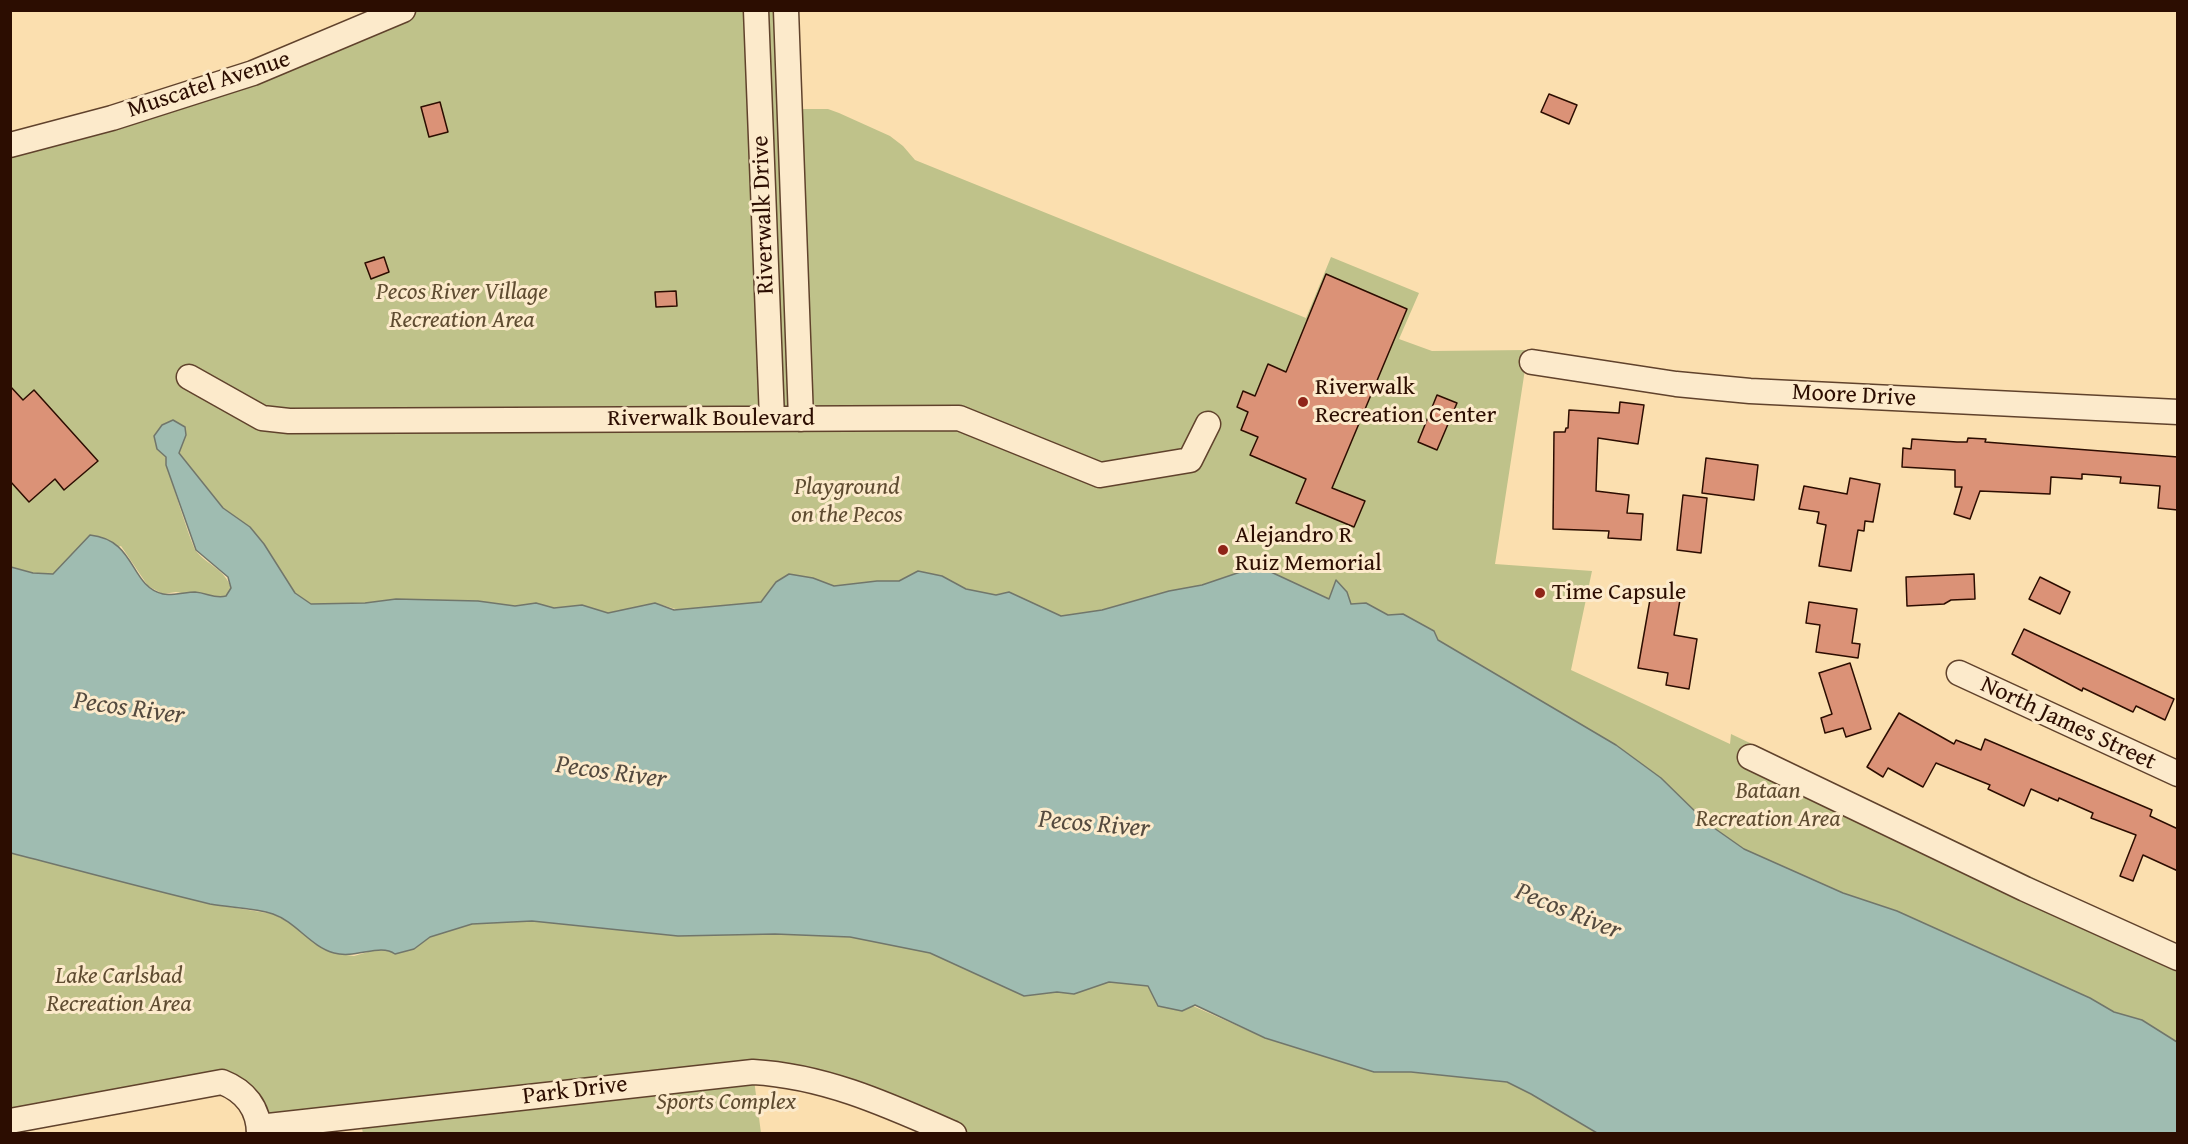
<!DOCTYPE html>
<html>
<head>
<meta charset="utf-8">
<style>
  body { margin:0 }
  #map { position:relative; width:2188px; height:1144px; overflow:hidden; background:#fbdfaf; font-family:"Gentium Book Plus",serif }
  canvas { display:block }
  .frame { position:absolute; inset:0; border:12px solid #2c0d01; pointer-events:none }
</style>
</head>
<body>
<div id="map">
<canvas width="2188" height="1144"></canvas>
<div class="frame"></div>
</div>
<script>
const g = document.querySelector('canvas').getContext('2d');
g.lineJoin = 'round';
function fillPath(path, color) { g.fillStyle = color; g.fill(path, 'evenodd'); }
function strokePath(path, color, width, dash) { g.strokeStyle = color; g.lineWidth = width; g.lineCap = dash ? 'butt' : 'round'; g.setLineDash(dash || []); g.stroke(path); }
function label(font, color, halo, rows, align = 'center') {
  g.font = font + ' "Gentium Book Plus",serif'; g.lineWidth = 6; g.setLineDash([]); g.textBaseline = 'middle'; g.strokeStyle = halo; g.fillStyle = color; for (const [text, x, y, turn = 0] of rows) {
    g.save(); g.translate(x, y); g.rotate((+turn || 0) * Math.PI / 180); g.textAlign = isNaN(turn) ? turn : align; if (halo) g.strokeText(text, 0, 0); g.fillText(text, 0, 0); g.restore();
  }
}
fillPath(new Path2D(`
  M403,11H786L789,109H828L839,113L890,136L903,146L915,160L1306,318L1331,257L1419,293L1399,339L1432,351L1528,350L1495,564L1592,571L1571,670L1730,744L1731,734L2177,946V1042L2142,1020L2114,1012L2090,998L1897,911L1843,893L1744,849L1707,823L1661,778L1616,745L1438,640L1434,631L1403,614L1388,616L1366,603L1351,605L1336,580L1329,599L1258,566L1202,585L1169,591L1102,610L1061,616L1009,592L996,595L966,589L942,576L918,571L899,581H877L852,585L834,586L813,578L761,602L679,610L655,603L608,613L582,605L554,608L536,603L515,606L478,601L396,599L365,603L311,604L295,593L264,544L250,527L223,508L179,453L166,457C166,466 191,543 196,551C207,565 225,569 231,588L226,596L216,599L176,592L163,594L148,586L121,546L64,564L53,574L33,573L11,567V145Z
  M11,853L211,904L273,914L297,927L332,953L354,956L375,950L414,949L430,937L472,924L532,921L678,936L775,934L850,937L930,953L1024,996L1057,992L1074,994L1109,982L1148,986L1265,1038L1374,1072H1411L1507,1082L1531,1094L1596,1133H954L753,1072L761,1133L363,1134L360,1116L259,1127L235,1087L11,1121Z`), '#bfc28a');
const water = new Path2D(`
  M173,420L185,427L186,435L179,453L223,508L250,527L264,544L295,593L311,604L365,603L396,599L478,601L515,606L536,603L554,608L582,605L608,613L655,603L674,610L761,602L776,582L789,574L813,578L834,586L877,581H899L918,571L942,576L966,589L996,595L1009,592L1061,616L1102,610L1169,591L1202,585L1258,566L1329,599L1336,580L1347,592L1351,604L1366,603L1388,615L1403,614L1434,631L1438,640L1616,745L1661,778L1707,823L1744,849L1843,893L1897,911L2090,998L2114,1012L2142,1020L2177,1042V1133H1597L1531,1094L1507,1082L1411,1072H1374L1265,1038L1195,1005L1182,1011L1158,1006L1148,986L1109,982L1074,994L1057,992L1024,996L930,953L850,937L775,934L678,936L532,921L472,924L430,937L414,949L395,954C380,943 356,959 334,953C311,947 296,922 273,914C253,907 230,908 210,904C143,888 77,870 11,853V567L33,573L53,574L90,535C137,540 129,586 163,594C171,596 186,592 195,592C208,593 214,599 226,596L231,588L228,577L196,550L166,465V457L157,449L154,436L162,425Z`);
fillPath(water, '#9fbcb1');
strokePath(water, '#71766b', 1.5);
const building = new Path2D(`
  M1549,94L1577,105L1569,124L1541,112Z
  M440,102L448,132L429,137L421,107Z
  M384,257L389,272L371,279L365,263Z
  M1326,274L1407,309L1332,488L1365,501L1354,527L1296,503L1306,479L1250,455L1258,437L1241,430L1248,412L1237,407L1243,391L1255,396L1268,364L1286,372Z
  M676,291L677,306L656,307L655,292Z
  M10,386L23,400L34,390L98,461L64,490L55,479L29,502L10,481Z
  M1437,395L1457,403L1437,450L1418,442Z
  M1620,402L1644,405L1638,444L1598,438L1596,491L1629,495L1627,513L1643,514L1641,540L1608,538L1609,531L1553,529L1554,432H1565L1566,428H1568L1569,410L1619,413Z
  M1968,438L1986,439L1985,442L2178,457V510L2158,508L2160,486L2120,483L2121,477L2082,474V479L2051,477L2050,494L1980,491L1970,519L1954,514L1962,487H1955V470L1902,467L1903,448L1911,449L1912,439L1957,442H1967Z
  M1706,458L1758,465L1754,500L1702,493Z
  M1850,478L1880,484L1873,522L1865,521L1864,531L1858,530L1851,571L1819,566L1826,525L1817,523L1819,512L1799,509L1804,486L1847,494Z
  M1683,495L1707,498L1701,553L1677,550Z
  M1974,574L1975,599L1951,600L1944,604L1907,606L1906,577Z
  M2040,577L2070,592L2060,614L2029,599Z
  M1651,594L1680,600L1674,635L1697,639L1689,689L1666,685L1668,673L1638,668Z
  M1809,602L1857,609L1852,643L1860,644L1858,658L1816,652L1820,625L1806,623Z
  M2024,629L2174,699L2165,720L2136,706L2133,712L2083,688L2082,691L2012,654Z
  M1850,663L1871,729L1846,737L1843,728L1825,733L1821,718L1832,714L1819,673Z
  M1899,713L1954,744L1956,740L1981,750L1985,739L2152,810L2150,816L2178,829V871L2143,855L2133,881L2120,876L2136,835L2091,818L2093,813L2059,798L2058,801L2031,789L2024,806L1988,789L1990,785L1936,763L1923,787L1888,768L1883,777L1867,767Z`);
fillPath(building, '#db9277');
strokePath(building, '#2c0d01', 1.5);
const minor = new Path2D(`
  M756,10L772,419
  M786,10L801,419
  M10,145L112,118L253,73L403,10
  M1532,362L1676,384L1750,391L2178,412
  M189,377L262,418L289,421L959,418L1100,475L1190,460L1208,424
  M1959,673L2178,774
  M1750,757L2025,889L2178,958
  M10,1121L222,1082C245,1091 259,1108 259,1134
  M259,1127L753,1072C825,1076 888,1105 954,1134`);
strokePath(minor, '#60422c', 27);
strokePath(minor, '#fceacb', 24);
for (const [x, y, r, color] of [
  [1303,402,6,"#8f2418"],
  [1223,550,6,"#8f2418"],
  [1540,593,6,"#8f2418"]
]) { const dot = new Path2D(); dot.arc(x, y, r, 0, 2 * Math.PI); g.fillStyle = color; g.fill(dot); strokePath(dot, '#fceacb', 2); }
label('24px', '#2c0d01', '#fceacb', [
  ["Muscatel Avenue",209,85,-18],
  ["Riverwalk Drive",764,215,-92],
  ["Moore Drive",1854,396,3],
  ["Riverwalk Boulevard",711,419],
  ["North James Street",2068,724,25],
  ["Park Drive",575,1091,-7]
]);
label('italic 24px', '#5f4c31', '#fceacb', [
  ["Pecos River Village",462,293],
  ["Recreation Area",462,321],
  ["Playground",847,488],
  ["on the Pecos",847,516],
  ["Bataan",1768,792],
  ["Recreation Area",1768,820],
  ["Lake Carlsbad",119,977],
  ["Recreation Area",119,1005],
  ["Sports Complex",726,1103]
]);
label('24px', '#2c0d01', '#fceacb', [
  ["Riverwalk",1315,388],
  ["Recreation Center",1315,416],
  ["Alejandro R",1235,536],
  ["Ruiz Memorial",1235,564],
  ["Time Capsule",1552,593]
], 'left');
label('italic 26px', '#544a3f', '#fceacb', [
  ["Pecos River",129,709,8],
  ["Pecos River",611,773,8],
  ["Pecos River",1094,825,5],
  ["Pecos River",1568,912,22]
]);
</script>
</body>
</html>
